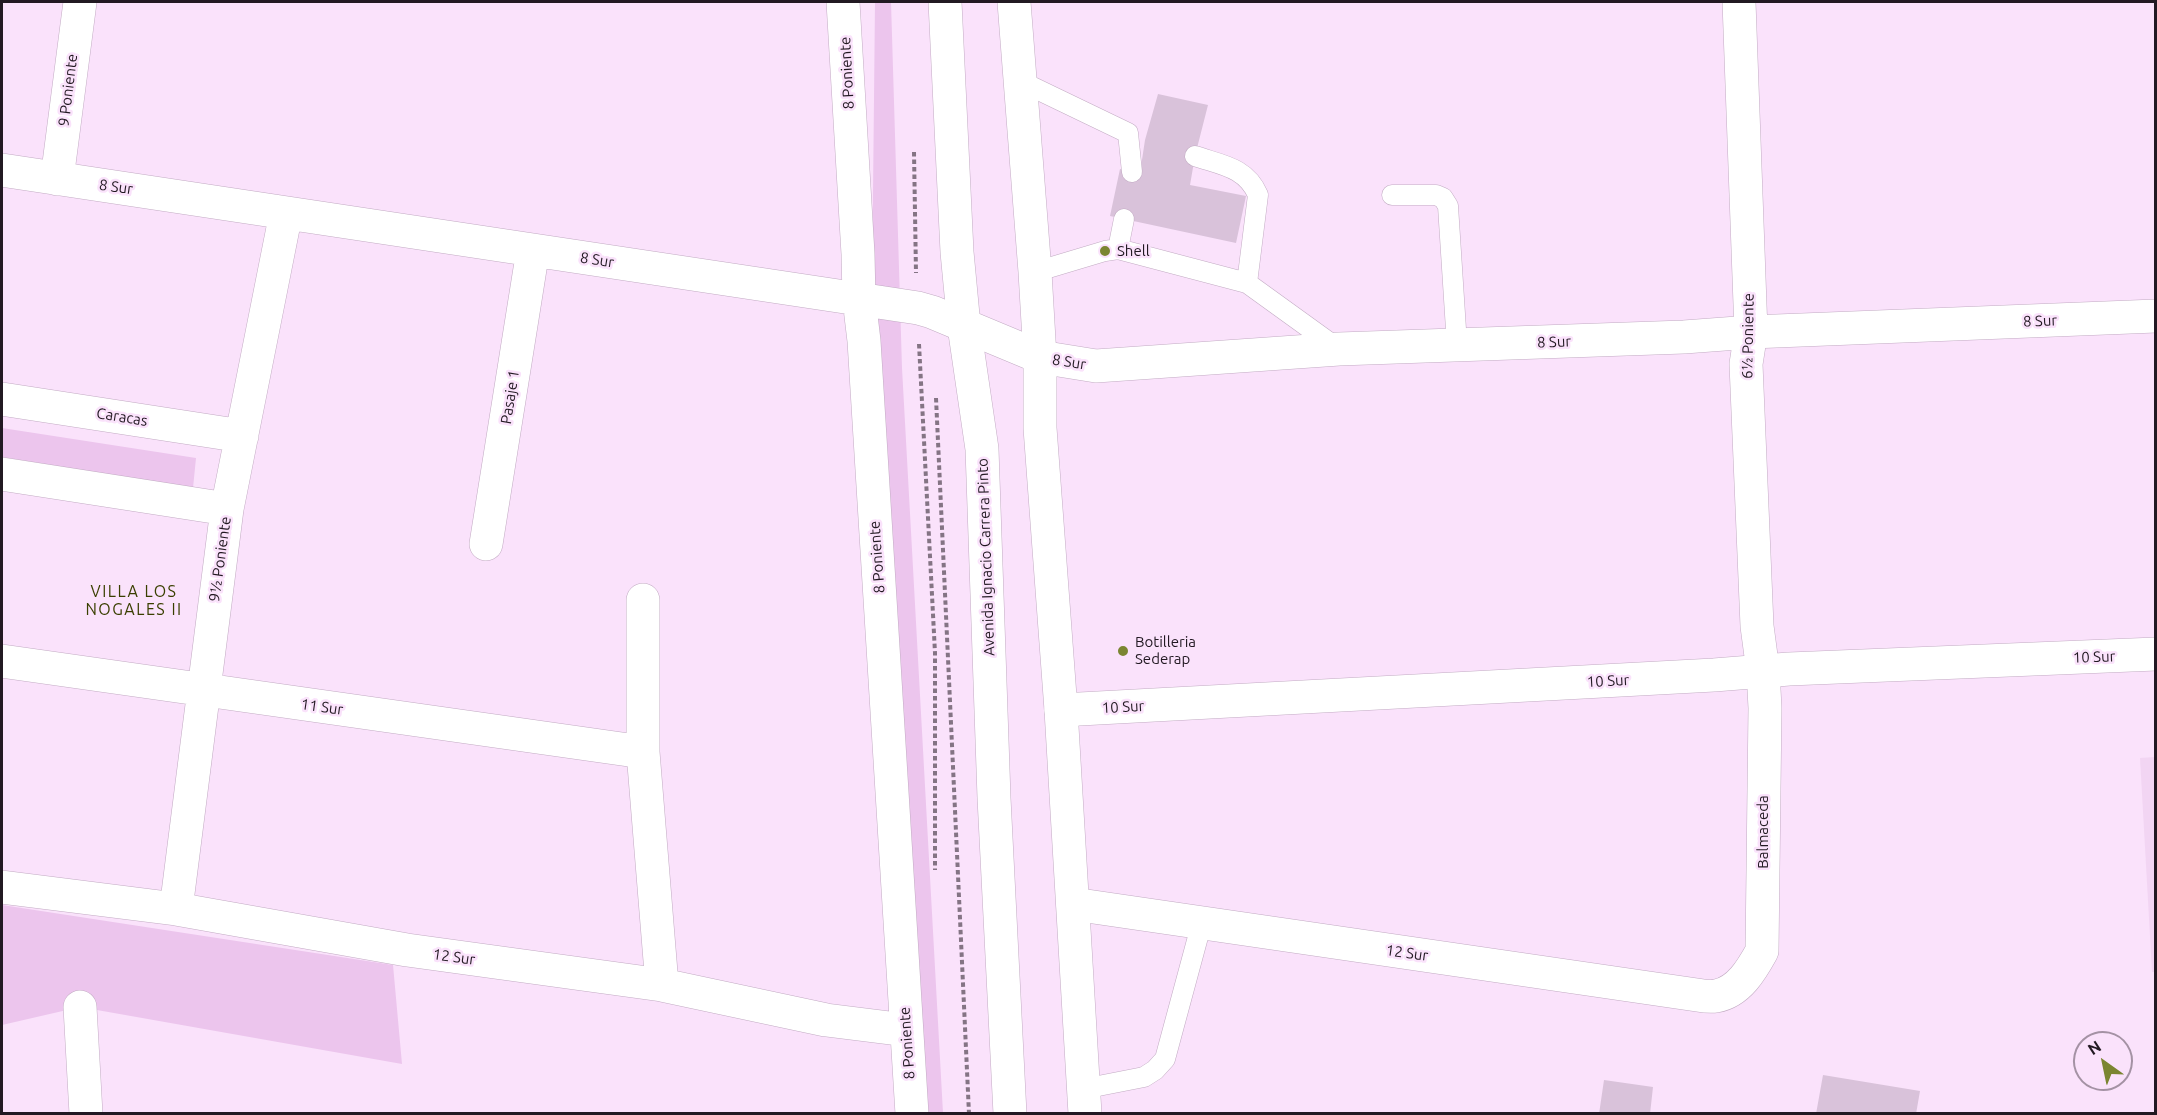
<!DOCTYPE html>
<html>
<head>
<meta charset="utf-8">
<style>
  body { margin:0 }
  #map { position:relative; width:2157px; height:1115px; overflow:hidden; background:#fae2fb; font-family:Ubuntu,sans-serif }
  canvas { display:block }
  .frame { position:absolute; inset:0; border:3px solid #221922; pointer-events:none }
  .north { position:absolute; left:2073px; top:1031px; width:60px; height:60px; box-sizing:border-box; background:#fae2fb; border:2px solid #a492a4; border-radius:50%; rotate:327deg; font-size:16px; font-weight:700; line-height:24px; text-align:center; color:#221922 }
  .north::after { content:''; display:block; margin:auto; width:21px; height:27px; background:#7b8531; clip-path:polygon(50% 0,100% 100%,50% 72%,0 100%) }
</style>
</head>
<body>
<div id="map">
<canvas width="2157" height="1115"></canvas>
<div class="frame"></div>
<div class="north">N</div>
</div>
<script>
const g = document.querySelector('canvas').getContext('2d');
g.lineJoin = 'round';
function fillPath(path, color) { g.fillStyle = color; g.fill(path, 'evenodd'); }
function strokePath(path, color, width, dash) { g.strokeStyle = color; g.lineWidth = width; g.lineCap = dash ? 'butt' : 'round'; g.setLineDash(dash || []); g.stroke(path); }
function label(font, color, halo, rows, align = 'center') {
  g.font = font + ' Ubuntu,sans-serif'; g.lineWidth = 5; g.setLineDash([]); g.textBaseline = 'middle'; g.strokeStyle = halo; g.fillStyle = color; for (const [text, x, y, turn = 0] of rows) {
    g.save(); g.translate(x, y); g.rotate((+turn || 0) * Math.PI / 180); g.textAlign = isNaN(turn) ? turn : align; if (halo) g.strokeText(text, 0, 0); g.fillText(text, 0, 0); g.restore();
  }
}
fillPath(new Path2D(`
  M2155,757L2156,972H2152L2140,758Z`), '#f2d5f3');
fillPath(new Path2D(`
  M875,2H891L902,368L943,1113H924L872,290Z
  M2,428L196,458L193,488L2,457Z
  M2,905L393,965L402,1064L80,1007L2,1025Z`), '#ecc5ed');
fillPath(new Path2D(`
  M1158,94L1208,105L1195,156L1190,185L1246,196L1236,243L1110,216L1120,169L1140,173L1145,140Z
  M1823,1075L1920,1091L1916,1114H1816Z
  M1604,1080L1653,1087L1650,1114H1599Z`), '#d9c2da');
const service = new Path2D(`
  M1020,81L1128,133L1132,172
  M1392,195H1436L1443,198L1448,206L1457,345
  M1118,249L1247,283L1258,195C1246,167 1221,165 1195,156
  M1035,272L1105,251L1118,249L1124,219
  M1247,283L1337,348
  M1083,1089L1144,1077L1155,1070L1165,1059L1202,922`);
const minor = new Path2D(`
  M2,170L918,308L932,312L1040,357L1096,366L1339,349L1684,337L1751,332L2156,316
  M57,179L80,2
  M859,299L864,341L912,1114
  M2,399L242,436
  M2,474L227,509
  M486,544L533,250
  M643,600V752L662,985
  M2,661L643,752
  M2,887L176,909L407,950L662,985L826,1020L906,1030
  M1073,904L1697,995C1703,996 1710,997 1716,996C1739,992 1752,969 1762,951L1765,708L1763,671L1757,626L1746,364L1751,332L1739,2
  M176,909L227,509L286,213
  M80,1007L86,1114`);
const tertiary = new Path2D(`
  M843,2L858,254L859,299
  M1061,710L1714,675L1789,669L2156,654`);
const primary = new Path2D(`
  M945,2L957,252L964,326L982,449L994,798L1010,1114
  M1014,2L1035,272L1040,357V428L1061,710L1085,1114`);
strokePath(service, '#c2abc3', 21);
strokePath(minor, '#c2abc3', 34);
strokePath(tertiary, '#c2abc3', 34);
strokePath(primary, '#c2abc3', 34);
strokePath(new Path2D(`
  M914,152L916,273
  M919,344L935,653V870
  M936,398L969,1114`), '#847484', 4, [4.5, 3]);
strokePath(service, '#fff', 20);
strokePath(minor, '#fff', 33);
strokePath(tertiary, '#fff', 33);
strokePath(primary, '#fff', 33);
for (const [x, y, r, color] of [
  [1105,251,6,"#7b8531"],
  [1123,651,6,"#7b8531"]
]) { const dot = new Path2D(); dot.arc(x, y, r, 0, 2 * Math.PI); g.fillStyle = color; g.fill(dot); strokePath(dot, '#fae2fb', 2); }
label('15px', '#221922', '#fae2fb', [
  ["8 Poniente",847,73,-93],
  ["9 Poniente",68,90,-83],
  ["8 Sur",116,187,8],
  ["8 Sur",597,260,9],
  ["8 Sur",2040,321,-2],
  ["6½ Poniente",1748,336,-89],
  ["8 Sur",1554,342,-2],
  ["8 Sur",1069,362,9],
  ["Pasaje 1",510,397,-81],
  ["Caracas",122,417,9],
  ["8 Poniente",877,557,-94],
  ["Avenida Ignacio Carrera Pinto",986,557,-92],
  ["9½ Poniente",220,559,-82],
  ["10 Sur",2094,657,-2],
  ["10 Sur",1608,681,-3],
  ["11 Sur",322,707,8],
  ["10 Sur",1123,707,-3],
  ["Balmaceda",1763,832,-90],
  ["12 Sur",1407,953,8],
  ["12 Sur",454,957,8],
  ["8 Poniente",907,1043,-94]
]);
label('15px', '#221922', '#fae2fb', [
  ["Shell",1117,251],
  ["Botilleria",1135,642],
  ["Sederap",1135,659]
], 'left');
g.letterSpacing = '1.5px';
label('16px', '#3a3f00', '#fae2fb', [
  ["VILLA LOS",134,592],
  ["NOGALES II",134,610]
]);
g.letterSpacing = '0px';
</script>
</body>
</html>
